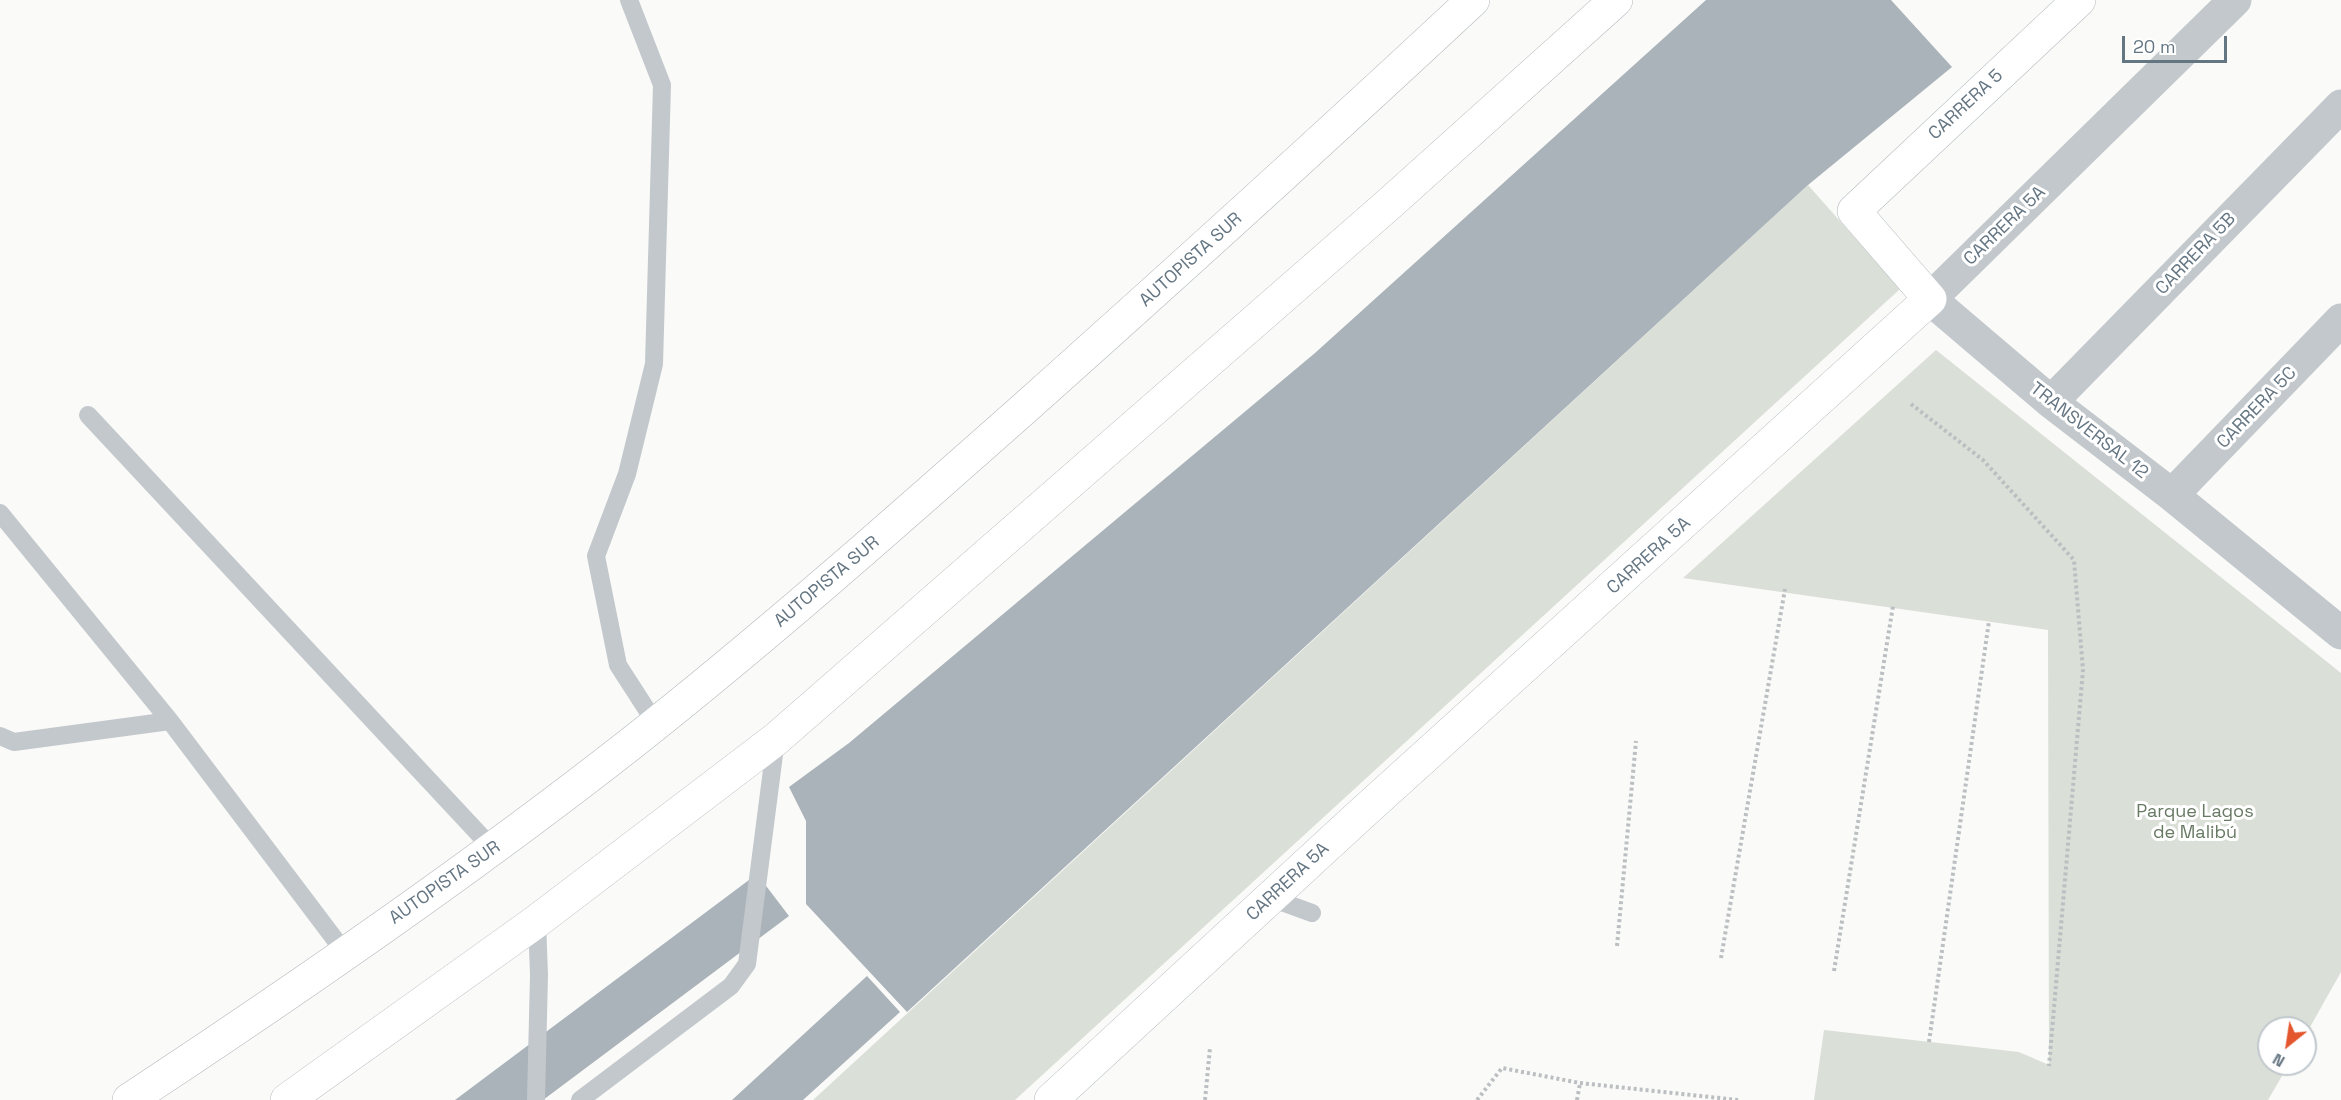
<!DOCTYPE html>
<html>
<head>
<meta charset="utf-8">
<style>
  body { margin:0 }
  #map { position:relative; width:2341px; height:1100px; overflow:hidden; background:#fafaf8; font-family:"Space Grotesk",sans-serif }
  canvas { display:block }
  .north { position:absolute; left:2257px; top:1016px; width:60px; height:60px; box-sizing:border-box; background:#fff; border:2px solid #c1c8cd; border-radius:50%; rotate:210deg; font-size:16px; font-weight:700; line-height:24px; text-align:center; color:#657683 }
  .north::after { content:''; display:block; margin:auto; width:21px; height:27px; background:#e4572e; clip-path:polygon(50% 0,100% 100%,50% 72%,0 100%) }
  .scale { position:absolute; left:2122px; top:36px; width:105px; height:27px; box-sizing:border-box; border:3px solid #657683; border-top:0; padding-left:8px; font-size:18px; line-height:21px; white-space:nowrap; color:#657683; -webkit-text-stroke:4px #fff; paint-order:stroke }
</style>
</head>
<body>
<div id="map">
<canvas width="2341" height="1100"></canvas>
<div class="north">N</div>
<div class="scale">20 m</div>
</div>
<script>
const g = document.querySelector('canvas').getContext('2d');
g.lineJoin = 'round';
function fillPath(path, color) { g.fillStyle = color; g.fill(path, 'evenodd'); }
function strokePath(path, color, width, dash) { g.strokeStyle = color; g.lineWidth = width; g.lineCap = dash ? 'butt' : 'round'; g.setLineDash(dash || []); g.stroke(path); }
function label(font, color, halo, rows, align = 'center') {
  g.font = font + ' "Space Grotesk",sans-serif'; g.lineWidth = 6; g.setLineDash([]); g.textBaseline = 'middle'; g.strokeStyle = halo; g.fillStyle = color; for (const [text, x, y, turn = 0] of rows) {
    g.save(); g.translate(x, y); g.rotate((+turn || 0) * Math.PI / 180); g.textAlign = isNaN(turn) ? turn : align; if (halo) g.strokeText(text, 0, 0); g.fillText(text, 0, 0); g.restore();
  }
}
fillPath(new Path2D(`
  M1808,185L1900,289L1015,1100H813Z
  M1936,350L2341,673V972L2305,1036V1028H2269V1064H2289L2268,1100H1814L1824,1030L2019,1052L2049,1065L2048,630L1683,578Z`), '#dadfd7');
fillPath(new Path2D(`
  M1706,0H1891L1952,67L1808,185L907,1012L806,904V821L789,787L849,743L1315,353Z
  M757,874L789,916L543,1100H455Z
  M867,976L900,1012L803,1100H732Z`), '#aab3b9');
const secondary = new Path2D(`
  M1051,1100L1358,817L1930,299L1854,211L2079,0`);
const trunk = new Path2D(`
  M129,1100C299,988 467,872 628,746C765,638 896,522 1027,406C1177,272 1326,137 1473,0
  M287,1100L537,921L776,739L1389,204L1616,0`);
strokePath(secondary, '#b3babf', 34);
strokePath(trunk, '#b4b9bd', 34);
strokePath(new Path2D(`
  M1911,404L1983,460L2074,560L2083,670L2049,1066
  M1617,946L1636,741
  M1721,958L1785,589
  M1834,971L1893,606
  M1929,1042L1989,621
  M1205,1100L1210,1048
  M1477,1100L1502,1068L1580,1083L1738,1100
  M1577,1100L1580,1083`), '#bbbfc2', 4, [3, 3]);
strokePath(new Path2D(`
  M629,0L662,85L654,364L627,474L596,556L618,665L656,724
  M88,415L493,849
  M0,513L170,721
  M0,736L14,742L170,721L346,954
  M1271,898L1312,913
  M536,1100L539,975L537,921
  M580,1100L731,986L747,964L776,739`), '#c3c8cc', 18);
strokePath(new Path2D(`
  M2235,0L1930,299L2051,402L2172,495L2341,633
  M2051,402L2341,106
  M2172,495L2341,320`), '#c3c8cc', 33);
strokePath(secondary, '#fff', 33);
strokePath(trunk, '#fff', 33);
label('18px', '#657683', '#fff', [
  ["CARRERA 5",1966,105,-43],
  ["CARRERA 5A",2005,226,-44],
  ["CARRERA 5B",2196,254,-46],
  ["AUTOPISTA SUR",1191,260,-42],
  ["CARRERA 5C",2257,408,-46],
  ["TRANSVERSAL 12",2089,431,38],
  ["CARRERA 5A",1649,556,-42],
  ["AUTOPISTA SUR",827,582,-40],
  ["CARRERA 5A",1288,882,-43],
  ["AUTOPISTA SUR",445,883,-35]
]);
label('18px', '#687a64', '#fff', [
  ["Parque Lagos",2195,812],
  ["de Malibú",2195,833]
]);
</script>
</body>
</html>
